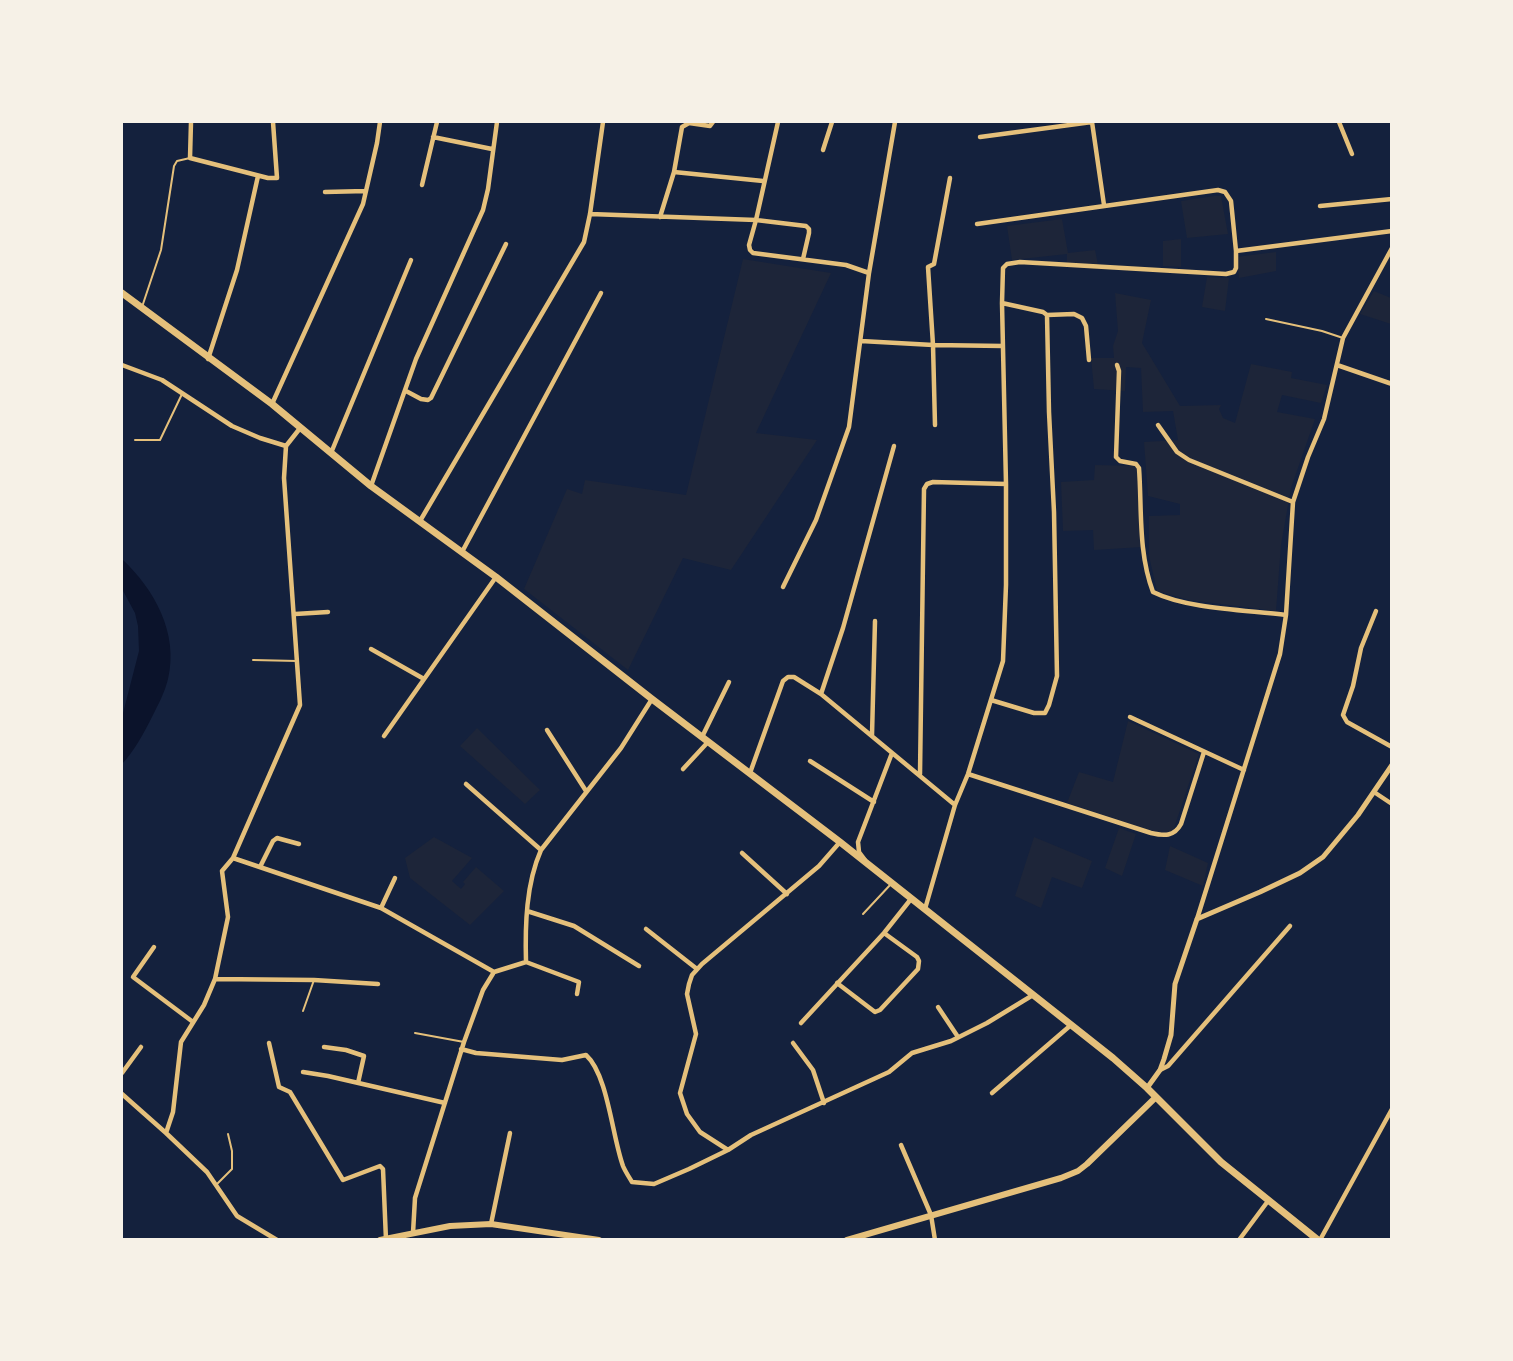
<!DOCTYPE html>
<html>
<head>
<meta charset="utf-8">
<style>
  body { margin:0 }
  #map { position:relative; width:1513px; height:1361px; overflow:hidden; background:#14213d; font-family:"Space Grotesk",sans-serif }
  canvas { display:block }
  .frame { position:absolute; inset:0; border:123px solid #f6f1e7; pointer-events:none }
</style>
</head>
<body>
<div id="map">
<canvas width="1513" height="1361"></canvas>
<div class="frame"></div>
</div>
<script>
const g = document.querySelector('canvas').getContext('2d');
g.lineJoin = 'round';
function fillPath(path, color) { g.fillStyle = color; g.fill(path, 'evenodd'); }
function strokePath(path, color, width, dash) { g.strokeStyle = color; g.lineWidth = width; g.lineCap = dash ? 'butt' : 'round'; g.setLineDash(dash || []); g.stroke(path); }
fillPath(new Path2D(`
  M1214,196H1221L1228,234L1187,238L1181,201Z
  M1062,219L1068,253L1095,250L1098,265L1067,266V254L1012,260L1007,226Z
  M1181,239V267L1163,266V241Z
  M1276,252V271L1239,278L1236,257Z
  M743,259L831,273L756,433L817,440L731,570L683,558L628,670L524,589L567,489L582,494L585,480L686,495Z
  M1207,277L1229,278L1225,311L1202,307Z
  M1374,291L1391,298V324L1360,314Z
  M1115,293L1151,300L1142,343L1180,406L1221,405L1219,409L1223,418L1235,423L1251,364L1292,372L1291,378L1327,385L1321,403L1282,395L1277,412L1315,419L1291,488L1281,545L1276,611L1189,600L1157,591L1149,556V516L1180,515V504L1148,496L1144,442L1178,440L1173,411L1143,412L1141,368L1126,367L1125,391L1094,389L1091,358H1114L1113,346L1118,331Z
  M1095,465L1137,466L1142,547L1094,550L1093,530L1063,531L1061,482L1094,480Z
  M1128,721L1199,754L1171,837L1067,803L1079,772L1113,782Z
  M477,728L540,790L525,804L460,746Z
  M1119,828L1136,834L1122,876L1105,868Z
  M434,837L472,858L452,881L461,889L465,884L463,882L476,867L504,891L470,925L410,878L405,858Z
  M1034,837L1092,861L1082,888L1052,877L1041,908L1015,896Z
  M1170,846L1208,863L1203,886L1165,870Z`), '#1d2539');
fillPath(new Path2D(`
  M122,559C154,589 179,633 168,679C165,692 158,705 152,717C144,733 134,751 122,764V717L139,651L138,626L135,613L122,589Z`), '#0b132b');
strokePath(new Path2D(`
  M142,307L161,250L174,166L177,161L190,158
  M1266,319L1322,331L1343,338
  M135,440H160L182,394
  M253,660L297,661
  M863,914L891,884
  M303,1011L314,980
  M415,1033L464,1042
  M216,1185L232,1169V1151L228,1134`), '#e5c07b', 2);
strokePath(new Path2D(`
  M191,122L190,158L268,178H277L273,122
  M778,122L756,220L806,226L809,229V233L803,259
  M1092,122L1104,205
  M1339,122L1352,154
  M433,137L492,149
  M980,137L1092,122
  M823,150L832,122
  M674,172L763,181
  M422,185L437,122
  M325,192L366,191
  M1320,206L1392,199
  M590,214L756,220L749,245L750,250L753,253L846,265L869,273
  M660,217L674,172L682,127L689,123L710,126L713,122
  M977,224L1218,190L1225,192L1231,201L1236,251L1392,231
  M1047,315L1074,314L1082,318L1086,326L1089,360
  M861,341L933,345L1003,346
  M208,359L237,270L258,176
  M122,365L162,380L232,426L260,438L286,446
  M1117,365L1119,371L1116,457L1120,461L1136,464L1139,468C1142,509 1138,552 1153,592C1187,609 1247,610 1286,615
  M1337,365L1392,384
  M406,391L421,399L428,400L431,398L506,244
  M272,404L363,204L377,143L380,122
  M935,425L933,345L928,267L934,264L950,178
  M1158,425L1177,452L1189,460L1293,502
  M331,453L411,260
  M371,486L416,359L483,210L488,189L497,122
  M420,521L584,242L590,214L603,122
  M462,552L601,293
  M783,587L816,520L849,427L869,273L895,122
  M1376,611L1361,648L1353,686L1343,715L1347,722L1392,747
  M295,614L328,612
  M371,649L424,679
  M821,694L843,628L894,446
  M991,700L1034,713H1045L1049,705L1057,676L1054,512L1049,412L1047,315L1043,312L1002,303
  M1130,717L1244,770
  M547,730L586,791
  M872,735L875,621
  M384,736L496,577
  M702,737L729,682
  M810,761L874,802
  M683,769L708,742
  M750,773L783,681L788,677H794L821,694L955,805
  M920,774L924,489L927,484L933,482L1006,484
  M968,774L1151,833C1164,836 1174,837 1181,824L1204,752
  M466,784L541,850
  M1374,792L1392,804
  M742,853L787,894
  M233,858L381,908L494,972
  M865,860L859,852L858,842L892,753
  M260,867L273,841L277,838L299,844
  M381,908L395,878
  M925,909L955,805L968,774L1003,661L1006,585V484L1002,303L1003,268L1007,264L1020,262L1226,274L1234,272L1236,268V251
  M527,911L574,926L639,966
  M1197,919L1280,654L1286,615L1293,502L1308,457L1324,419L1343,338L1392,248
  M646,929L697,969
  M154,947L133,977L193,1022
  M526,962L579,982L577,994
  M494,972L526,962C525,925 526,884 541,850L621,748L652,699
  M215,979L314,980L378,984
  M837,983L875,1012L880,1010L918,969L919,961L917,957L884,933
  M938,1007L958,1037
  M801,1023L884,933L911,899
  M269,1043L279,1087L290,1092L343,1180L380,1166L383,1169L386,1240
  M793,1043L813,1070L824,1103
  M324,1047L346,1050L364,1056L358,1083
  M461,1049L476,1053L562,1060L586,1055C608,1075 612,1136 623,1166C625,1171 629,1177 632,1182L654,1184L689,1169L728,1150L751,1135L889,1072L912,1053L951,1041L987,1023L1033,995
  M1160,1070L1168,1066L1290,926
  M303,1072L328,1076L445,1103
  M122,1073L141,1047
  M992,1093L1071,1025
  M122,1094L166,1133
  M901,1145L931,1215L935,1240
  M728,1150L700,1132L687,1114L680,1093L696,1034L687,994L689,984L692,975L702,964L819,866L840,842
  M491,1224L510,1133
  M413,1233L415,1198L464,1042L483,990L494,972
  M277,1240L237,1216L207,1172L166,1133L173,1112L181,1042L204,1005L215,979L228,917L222,871L233,858L300,705L284,478L286,446L301,427
  M1239,1240L1268,1201
  M1320,1240L1392,1109`), '#e5c07b', 4.5);
strokePath(new Path2D(`
  M1147,1088L1160,1070L1164,1059L1171,1035L1175,984L1197,919L1260,892L1300,873L1323,857L1358,815L1392,765`), '#e5c07b', 5);
strokePath(new Path2D(`
  M380,1240L450,1226L491,1224L599,1240
  M847,1240L1061,1178L1078,1171L1087,1164L1155,1098`), '#e5c07b', 6);
strokePath(new Path2D(`
  M122,293L272,404L371,486L496,577L652,699L840,842L1113,1058L1147,1088L1221,1162L1318,1240`), '#e5c07b', 7);
</script>
</body>
</html>
